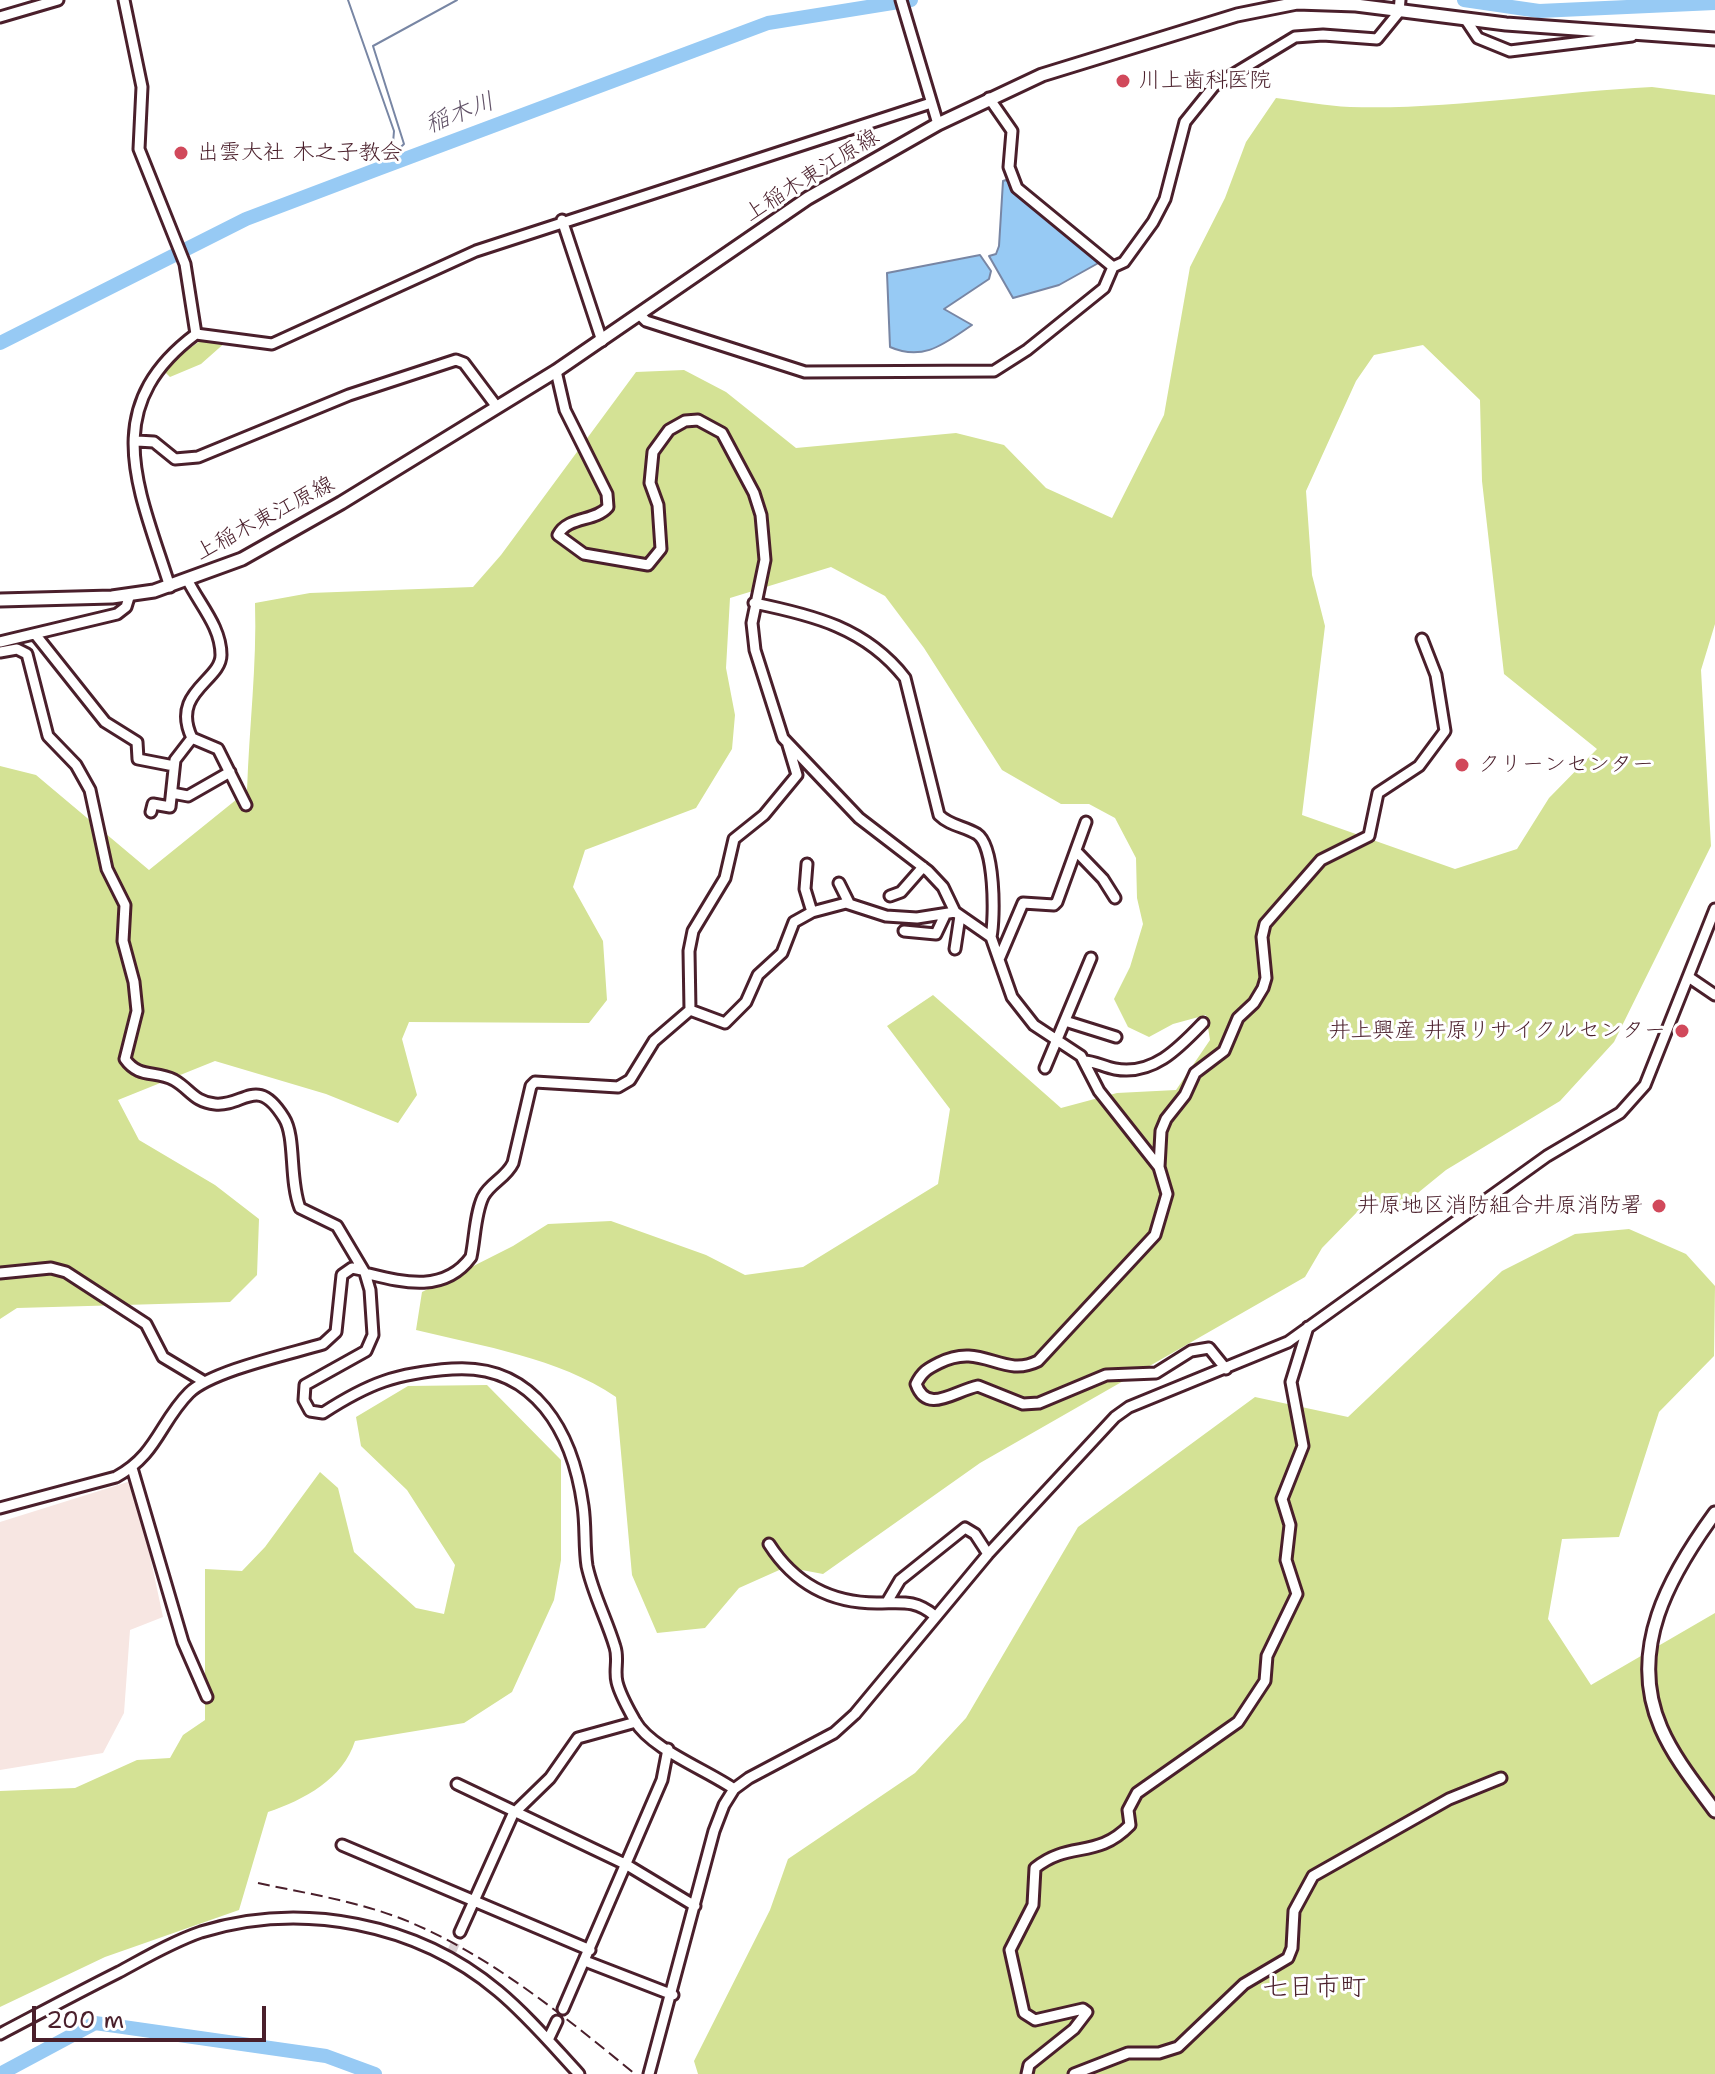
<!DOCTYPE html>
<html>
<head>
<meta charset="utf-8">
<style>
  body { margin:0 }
  #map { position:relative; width:1715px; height:2074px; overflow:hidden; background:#fff; font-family:"Shantell Sans",sans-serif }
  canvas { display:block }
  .scale { position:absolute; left:32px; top:2006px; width:234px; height:36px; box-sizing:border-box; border:4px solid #4a1f2b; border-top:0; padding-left:10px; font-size:24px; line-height:28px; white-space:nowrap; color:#4a1f2b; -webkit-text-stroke:6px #fff; paint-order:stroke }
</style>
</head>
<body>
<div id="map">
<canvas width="1715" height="2074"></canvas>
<div class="scale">200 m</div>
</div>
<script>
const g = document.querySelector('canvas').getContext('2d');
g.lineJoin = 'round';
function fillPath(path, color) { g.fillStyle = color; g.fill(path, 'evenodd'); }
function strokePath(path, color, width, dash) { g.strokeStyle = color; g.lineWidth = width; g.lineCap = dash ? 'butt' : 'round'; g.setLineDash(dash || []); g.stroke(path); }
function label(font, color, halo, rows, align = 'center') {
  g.font = font + ' "Shantell Sans","Klee One",sans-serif'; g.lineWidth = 6; g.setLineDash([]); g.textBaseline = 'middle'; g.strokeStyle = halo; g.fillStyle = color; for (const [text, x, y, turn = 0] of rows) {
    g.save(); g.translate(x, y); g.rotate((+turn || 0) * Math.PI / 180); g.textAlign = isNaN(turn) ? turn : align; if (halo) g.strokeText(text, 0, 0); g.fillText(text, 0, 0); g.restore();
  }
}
fillPath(new Path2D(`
  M134,1480L163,1617L130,1630L124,1713L103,1753L0,1770V1522Z`), '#f7e6e2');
fillPath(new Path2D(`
  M1652,87L1715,95V624L1701,670L1711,846L1614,1042L1560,1101L1446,1170L1403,1205L1361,1208L1322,1248L1305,1277L980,1463L823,1574L786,1567L739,1588L705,1628L657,1633L632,1575L616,1397C557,1357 484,1347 416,1330L422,1292L513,1246L548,1224L611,1221L706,1255L745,1275L803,1267L938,1184L950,1109L887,1026L933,995L1061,1108L1117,1093L1176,1090L1210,1040L1206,1015L1173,1024L1149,1037L1128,1027L1114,999L1130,967L1143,924L1137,898L1136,858L1115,818L1089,804H1061L1002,770L924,648L885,596L831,567L730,598L726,668L735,715L732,749L696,808L585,850L573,887L603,941L607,1000L589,1023L409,1022L402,1039L417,1095L398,1123L326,1094L215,1061L118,1100L139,1140L215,1185L259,1219L257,1275L230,1302L17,1308L0,1319V766L36,775L149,870L247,791C249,727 257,666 255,603L310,593L473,587L501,555L636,372L684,370L726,392L796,448L956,433L1004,445L1046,488L1112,518L1164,415L1190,267L1225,198L1246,142L1276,98C1301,101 1326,106 1350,107C1451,110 1552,92 1652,87ZM1423,345L1480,400L1482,481L1504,674L1597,749L1549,798L1517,849L1455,869L1302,815L1325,626L1312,575L1306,491L1356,381L1374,355Z
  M206,337L227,341L201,364L170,377L165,372L174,359Z
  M1629,1229L1686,1254L1715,1286L1714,1356L1659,1412L1619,1537L1562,1539L1548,1619L1591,1685L1715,1613V2074H698L694,2061L770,1910L788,1859L915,1773L966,1718L1078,1527L1255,1397L1348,1417L1502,1271L1575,1234Z
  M487,1385L561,1460V1560L554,1600L512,1692L464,1723L355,1741C343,1779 304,1800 268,1812L239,1910L105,1957L0,2007V1791L75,1788L137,1760L170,1758L183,1735L205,1720V1569L242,1571L265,1547L320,1472L338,1488L354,1552L416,1608L444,1614L455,1565L407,1490L361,1446L356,1417L408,1386Z`), '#d4e295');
const water = new Path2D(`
  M1006,180L1102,261L1059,285L1013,298L989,256L996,254L999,246L1003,181Z
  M980,255L991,271L989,279L944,309L972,325C945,343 924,362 890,347L887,273Z`);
fillPath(water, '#97caf4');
strokePath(water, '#7886a4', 2);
strokePath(new Path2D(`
  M348,0L394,131L392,155
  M378,169L404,144L373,46L457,0`), '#7886a4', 2);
strokePath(new Path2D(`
  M1464,0L1539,11L1715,3
  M0,343L246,219L378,169L768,23L911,0
  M0,2074L95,2023L326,2056L375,2074`), '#97caf4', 14);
strokePath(new Path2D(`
  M452,1951L460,1932`), '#dbd2d5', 9, [9, 4.5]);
const minor = new Path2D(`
  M124,0L142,87L139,149L185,264L196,334
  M901,0L938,124
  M0,17L58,0
  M1466,20L1478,38L1510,51L1632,36
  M989,98L1012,131L1009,167L1017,188L1113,267
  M562,220L602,341
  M1113,267L1124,262L1153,222L1165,199L1185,122L1214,86L1295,37L1323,35L1377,39L1399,12L1400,0
  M641,316L646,321L805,372L994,371L1027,350L1104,288L1113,267
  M556,371L565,410L607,494L608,507C595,522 568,516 558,535L584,554L648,565L661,549L658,505L650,483L653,452L669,430L685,421L698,420L722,433L754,493L761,515L765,560L752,623L755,650L783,738L859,818L928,871L943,887L955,912L991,937L1012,997L1034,1025L1081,1056L1099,1091L1159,1167L1167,1194L1155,1235L1038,1361C1002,1379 982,1341 939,1363C927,1369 922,1372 916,1384C927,1415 954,1391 978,1386L1023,1404L1039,1403L1106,1375L1156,1373L1191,1351L1209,1348L1226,1369
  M137,441L154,442L175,459L198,457L349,395L456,360L464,363L497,407
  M188,581C200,605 221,627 221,655C221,681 170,692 192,738
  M170,587C139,489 97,408 196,334L272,344L476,251L931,103
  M754,603C813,615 866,628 905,678L939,815C950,826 964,826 977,834C995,846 995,917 991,937
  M35,634L105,722L137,742L138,759L174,766
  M0,642L117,614L126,607L130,594
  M0,652L17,649L27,654L48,736L76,765L90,790L107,869L125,905L123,941L134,982L137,1011L125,1059C139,1079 155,1070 174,1080C190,1089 194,1102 215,1104C244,1107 257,1074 284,1118C296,1137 289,1180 300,1208L337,1226L365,1273L370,1290L373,1335L366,1351L305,1385L304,1400L310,1411L323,1413C369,1383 397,1373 452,1369C535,1363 573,1433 583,1506C586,1526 584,1547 587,1566C593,1594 607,1620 615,1647C619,1659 614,1670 617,1682C620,1695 629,1710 635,1721C651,1749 707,1770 734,1789
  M192,738L218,749L246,805
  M172,793L188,796L230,772
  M151,812L153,804L170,807L175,760L192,738
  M1076,851L1103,879L1115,898
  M807,864L805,889L812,912
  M839,883L849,903
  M890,896L901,892L923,867
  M904,931L936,934L945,915
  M955,949L960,916
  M1000,957L1023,903L1054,905L1057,902L1086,822
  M1690,978L1715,995
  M690,1010L725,1023L746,1002L758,975L782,953L794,922L812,912L846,903L886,916L917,918L955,912
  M690,1010L689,951L693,931L725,878L734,839L764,815L797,775L788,745
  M1065,1021L1116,1037
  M1084,1061C1094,1061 1104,1067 1115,1069C1153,1076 1179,1048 1203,1023
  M1045,1068L1091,958
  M1159,1167L1161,1131L1166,1119L1185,1095L1195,1073L1224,1051L1238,1018L1254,1003L1263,988L1266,978L1262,937L1265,924L1321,860L1369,836L1378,793L1419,766L1445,731L1436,675L1422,639
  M0,1273L51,1268L66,1272L146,1324L163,1357L203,1381
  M365,1273C402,1282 444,1294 471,1257C475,1238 475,1214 483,1197C490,1183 506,1178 513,1163L531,1086L535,1082L618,1087L630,1080L654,1041L690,1010
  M132,1468L183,1642L207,1697
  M0,1508L116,1477C157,1455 160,1422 189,1393C211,1371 290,1354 323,1344L336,1332L342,1275L352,1268L362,1270
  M769,1544C794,1583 830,1603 877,1603C901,1603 915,1599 935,1616
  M887,1602L900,1580L965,1528L975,1534L988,1554
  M457,1784L627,1865L695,1906
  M342,1845L590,1950
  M460,1932L513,1814L550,1778L578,1738L636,1722
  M585,1961L673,1995
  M563,2009L662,1780L668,1749
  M0,2034C40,2013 79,1992 119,1972C145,1958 172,1942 201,1932C302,1901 417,1923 498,1991C528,2016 553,2046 579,2074
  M548,2040L557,2021
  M649,2074L714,1831L724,1805L734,1789L749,1778L834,1733L855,1714L988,1554L1115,1417L1129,1407L1288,1342L1547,1156L1620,1113L1645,1085L1715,909
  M1027,2074L1029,2065L1074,2029L1087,2012L1083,2009L1035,2020L1024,2013L1010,1950L1033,1905L1035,1868C1070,1840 1096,1860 1130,1825L1128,1810L1137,1793L1238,1722L1265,1681L1267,1656L1297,1594L1286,1560L1290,1525L1282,1499L1303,1446L1291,1382L1308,1327
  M1074,2074L1128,2053H1159L1178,2047L1244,1984L1288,1958L1292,1948L1294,1911L1313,1876L1449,1799L1501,1778`);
const major = new Path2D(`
  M0,600L112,597L154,591L242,559L341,503L556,371L808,198L938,124L1042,75L1237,15L1297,3L1356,5L1506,24L1715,39
  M1715,1513C1669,1576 1627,1650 1661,1728C1674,1758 1696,1785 1715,1811`);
strokePath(minor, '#4a1f2b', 15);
strokePath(major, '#4a1f2b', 17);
strokePath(minor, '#fff', 9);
strokePath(major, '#fff', 11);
strokePath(new Path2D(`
  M258,1883C309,1894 363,1902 412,1923C495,1959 565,2017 635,2074`), '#4a1f2b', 2, [12, 6]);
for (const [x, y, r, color] of [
  [1123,81,8,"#d1495b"],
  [181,153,8,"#d1495b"],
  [1462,765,8,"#d1495b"],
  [1682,1031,8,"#d1495b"],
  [1659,1206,8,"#d1495b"]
]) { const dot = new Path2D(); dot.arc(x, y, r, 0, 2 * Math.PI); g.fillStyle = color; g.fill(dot); strokePath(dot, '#fff', 3); }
label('22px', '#4a1f2b', '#fff', [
  ["川上歯科医院",1139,81],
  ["出雲大社 木之子教会",197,153],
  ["クリーンセンター",1478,765],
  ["井上興産 井原リサイクルセンター",1666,1031,"right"],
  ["井原地区消防組合井原消防署",1643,1206,"right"]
], 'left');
label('22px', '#4a1f2b', '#fff', [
  ["上稲木東江原線",812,176,-32],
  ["上稲木東江原線",265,519,-28]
]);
label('italic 24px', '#615267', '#fff', [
  ["稲木川",460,114,-21]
]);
label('26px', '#4a1f2b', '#fff', [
  ["七日市町",1314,1988]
]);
</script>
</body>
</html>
